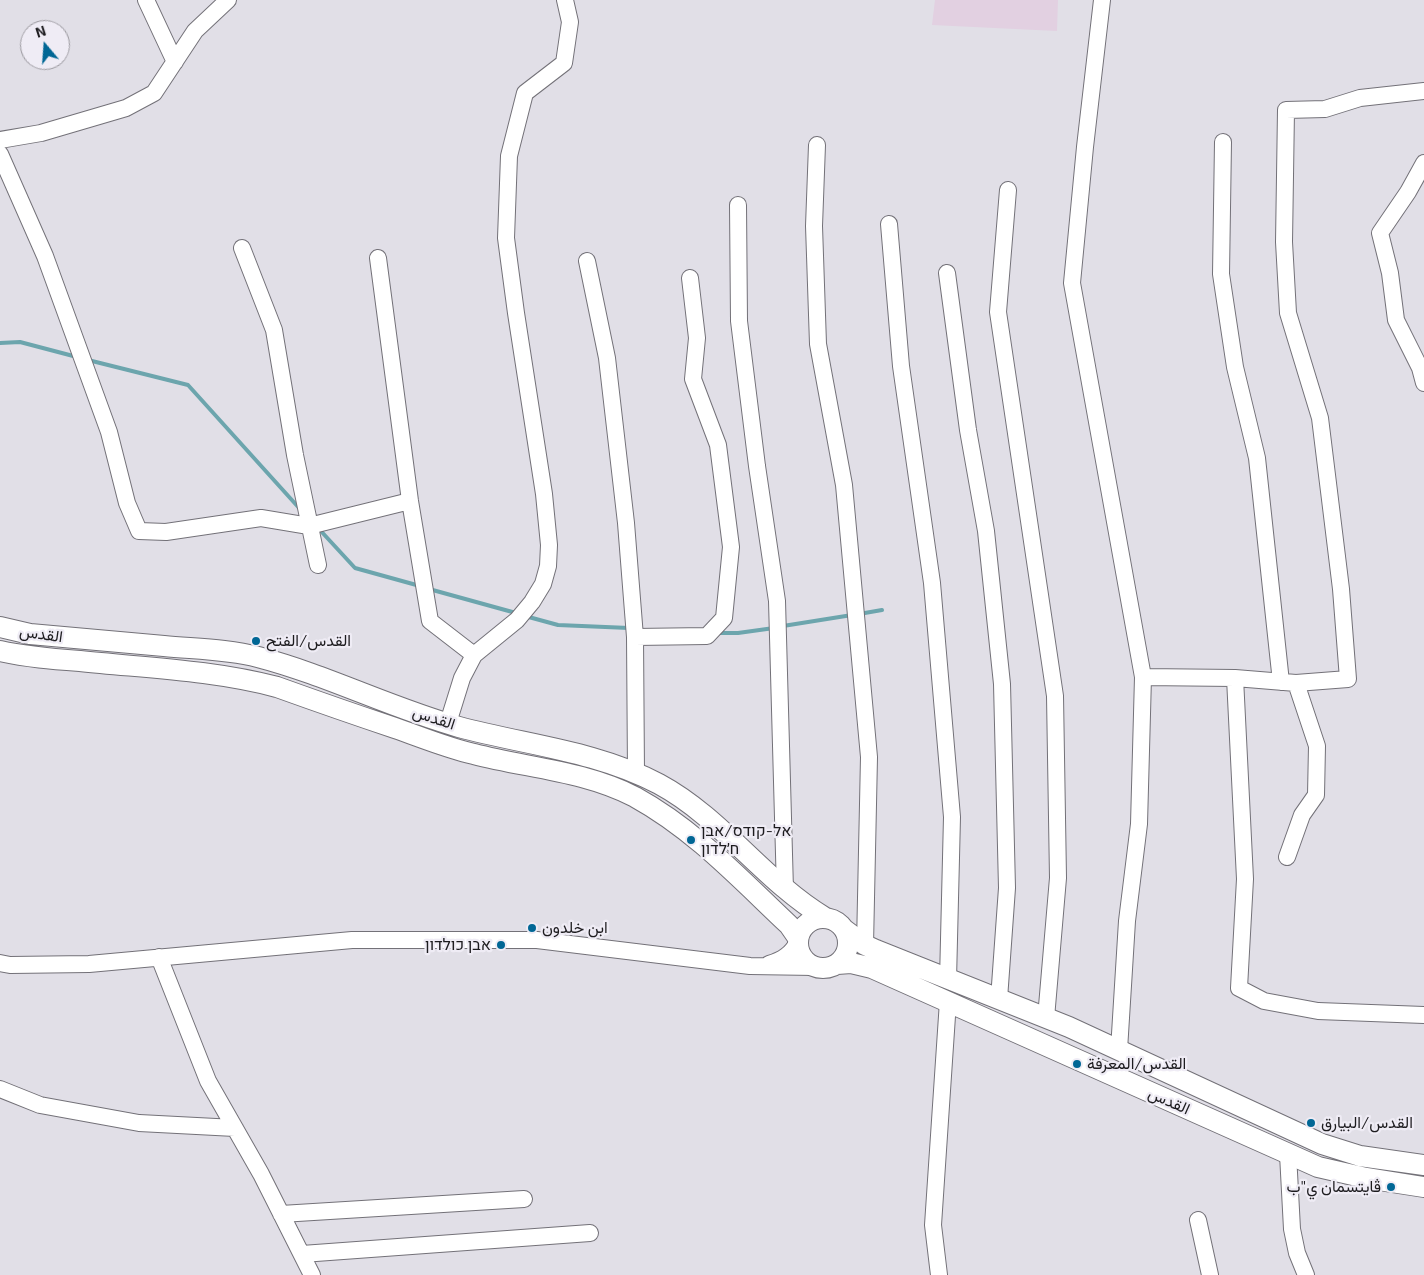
<!DOCTYPE html>
<html>
<head>
<meta charset="utf-8">
<style>
  body { margin:0 }
  #map { position:relative; width:1424px; height:1275px; overflow:hidden; background:#e1dfe7; font-family:"Exo 2",sans-serif }
  canvas { display:block }
  .north { position:absolute; left:20px; top:20px; width:50px; height:50px; box-sizing:border-box; background:#efecf5; border:1px solid #9b999f; border-radius:50%; rotate:342deg; font-size:14px; font-weight:700; line-height:20px; text-align:center; color:#1d1c1f }
  .north::after { content:''; display:block; margin:auto; width:18px; height:22px; background:#016795; clip-path:polygon(50% 0,100% 100%,50% 72%,0 100%) }
</style>
</head>
<body>
<div id="map">
<canvas width="1424" height="1275"></canvas>
<div class="north">N</div>
</div>
<script>
const g = document.querySelector('canvas').getContext('2d');
g.lineJoin = 'round';
function fillPath(path, color) { g.fillStyle = color; g.fill(path, 'evenodd'); }
function strokePath(path, color, width, dash) { g.strokeStyle = color; g.lineWidth = width; g.lineCap = dash ? 'butt' : 'round'; g.setLineDash(dash || []); g.stroke(path); }
function label(font, color, halo, rows, align = 'center') {
  g.font = font + ' "Exo 2",Vazirmatn,Heebo,sans-serif'; g.lineWidth = 4.5; g.setLineDash([]); g.textBaseline = 'middle'; g.strokeStyle = halo; g.fillStyle = color; for (const [text, x, y, turn = 0] of rows) {
    g.save(); g.translate(x, y); g.rotate((+turn || 0) * Math.PI / 180); g.textAlign = isNaN(turn) ? turn : align; if (halo) g.strokeText(text, 0, 0); g.fillText(text, 0, 0); g.restore();
  }
}
fillPath(new Path2D(`
  M935,0H1058L1057,31L932,25Z`), '#e2d0e1');
strokePath(new Path2D(`
  M0,343L20,342L77,357
  M88,360L188,385L300,509
  M319,529L355,568L420,586
  M429,589L516,613
  M859,614L882,610
  M525,616L558,625L629,628
  M783,626L852,615
  M719,633H738L774,628`), '#6ca5ad', 4);
const minor = new Path2D(`
  M146,0L175,62
  M1102,0L1085,147L1072,283L1143,677L1139,824L1127,921L1119,1050
  M0,140L41,133L126,108L154,93L195,31L228,0
  M1223,142L1221,274L1235,367L1257,458L1281,682
  M817,145L814,226L818,344L844,485L869,757L865,945
  M0,154L45,256L109,432L127,503L139,531L166,532L261,518L309,526L410,501
  M1424,163L1408,192L1380,233L1390,273L1396,320L1420,368L1424,383
  M1008,190L998,312L1055,696L1058,878L1046,1018
  M738,205L739,321L757,466L777,601L785,890
  M889,224L901,366L932,583L952,817L948,980
  M242,248L274,330L295,455L318,565
  M378,258L410,501L430,621L474,655
  M587,261L607,358L626,523L635,637L636,773
  M947,273L968,430L986,531L1002,684L1007,888L999,999
  M635,637L707,636L724,618L731,547L718,445L693,379L697,338L690,278
  M1143,677L1235,678L1296,683L1348,679L1341,589L1320,418L1288,313L1284,242L1286,110L1325,109L1360,98L1424,91
  M1235,678L1245,879L1239,988L1264,1001L1318,1011L1424,1015
  M448,723L462,678L474,655L517,620L532,602L543,584L548,566L549,545L544,494L516,313L506,238L509,156L525,93L564,63L570,22L565,0
  M1287,857L1302,815L1316,795L1317,746L1296,683
  M159,957L208,1081L261,1174L312,1275
  M0,963L10,965L89,964L352,940H537L750,966L815,967
  M769,964C783,960 791,954 798,942
  M0,1089L40,1105L139,1123L235,1128
  M1288,1154L1292,1229L1297,1253L1306,1275
  M281,1214L524,1199
  M1198,1220L1210,1275
  M302,1254L590,1233
  M939,1275L933,1225L948,1001`);
const major = new Path2D(`
  M0,627L30,634C74,638 119,642 164,646C195,649 227,649 258,657C327,675 391,708 459,727C526,745 597,751 659,784C722,818 763,880 824,917
  M0,651C26,657 53,659 80,661C146,668 213,670 277,687C316,701 356,715 395,728C421,737 447,748 474,754C528,768 585,771 635,797C695,830 740,879 789,925L798,938
  M798 943a25 25 0 1 1 50 0a25 25 0 1 1-50 0Z
  M845,930L865,945L876,950L1069,1027L1322,1144L1360,1156L1424,1165
  M837,964L851,963L872,968L1318,1167L1366,1178L1424,1187`);
strokePath(minor, '#737178', 18);
strokePath(major, '#737178', 22);
strokePath(minor, '#fff', 16);
strokePath(major, '#fff', 20);
for (const [x, y, r, color] of [
  [256,641,5,"#016795"],
  [691,840,5,"#016795"],
  [532,928,5,"#016795"],
  [501,945,5,"#016795"],
  [1077,1064,5,"#016795"],
  [1311,1123,5,"#016795"],
  [1391,1187,5,"#016795"]
]) { const dot = new Path2D(); dot.arc(x, y, r, 0, 2 * Math.PI); g.fillStyle = color; g.fill(dot); strokePath(dot, '#efecf5', 2); }
label('16px', '#1d1c1f', '#efecf5', [
  ["القدس",41,634,8],
  ["القدس",434,718,18],
  ["القدس",1169,1101,24]
]);
label('16px', '#1d1c1f', '#efecf5', [
  ["القدس/الفتح",266,641],
  ["אל-קודס/אבן",701,831],
  ["ח׳לדון",701,849],
  ["ابن خلدون",542,928],
  ["אבן כולדון",491,945,"right"],
  ["القدس/المعرفة",1087,1064],
  ["القدس/البيارق",1321,1123],
  ["ڤايتسمان ي\"ب",1381,1187,"right"]
], 'left');
</script>
</body>
</html>
